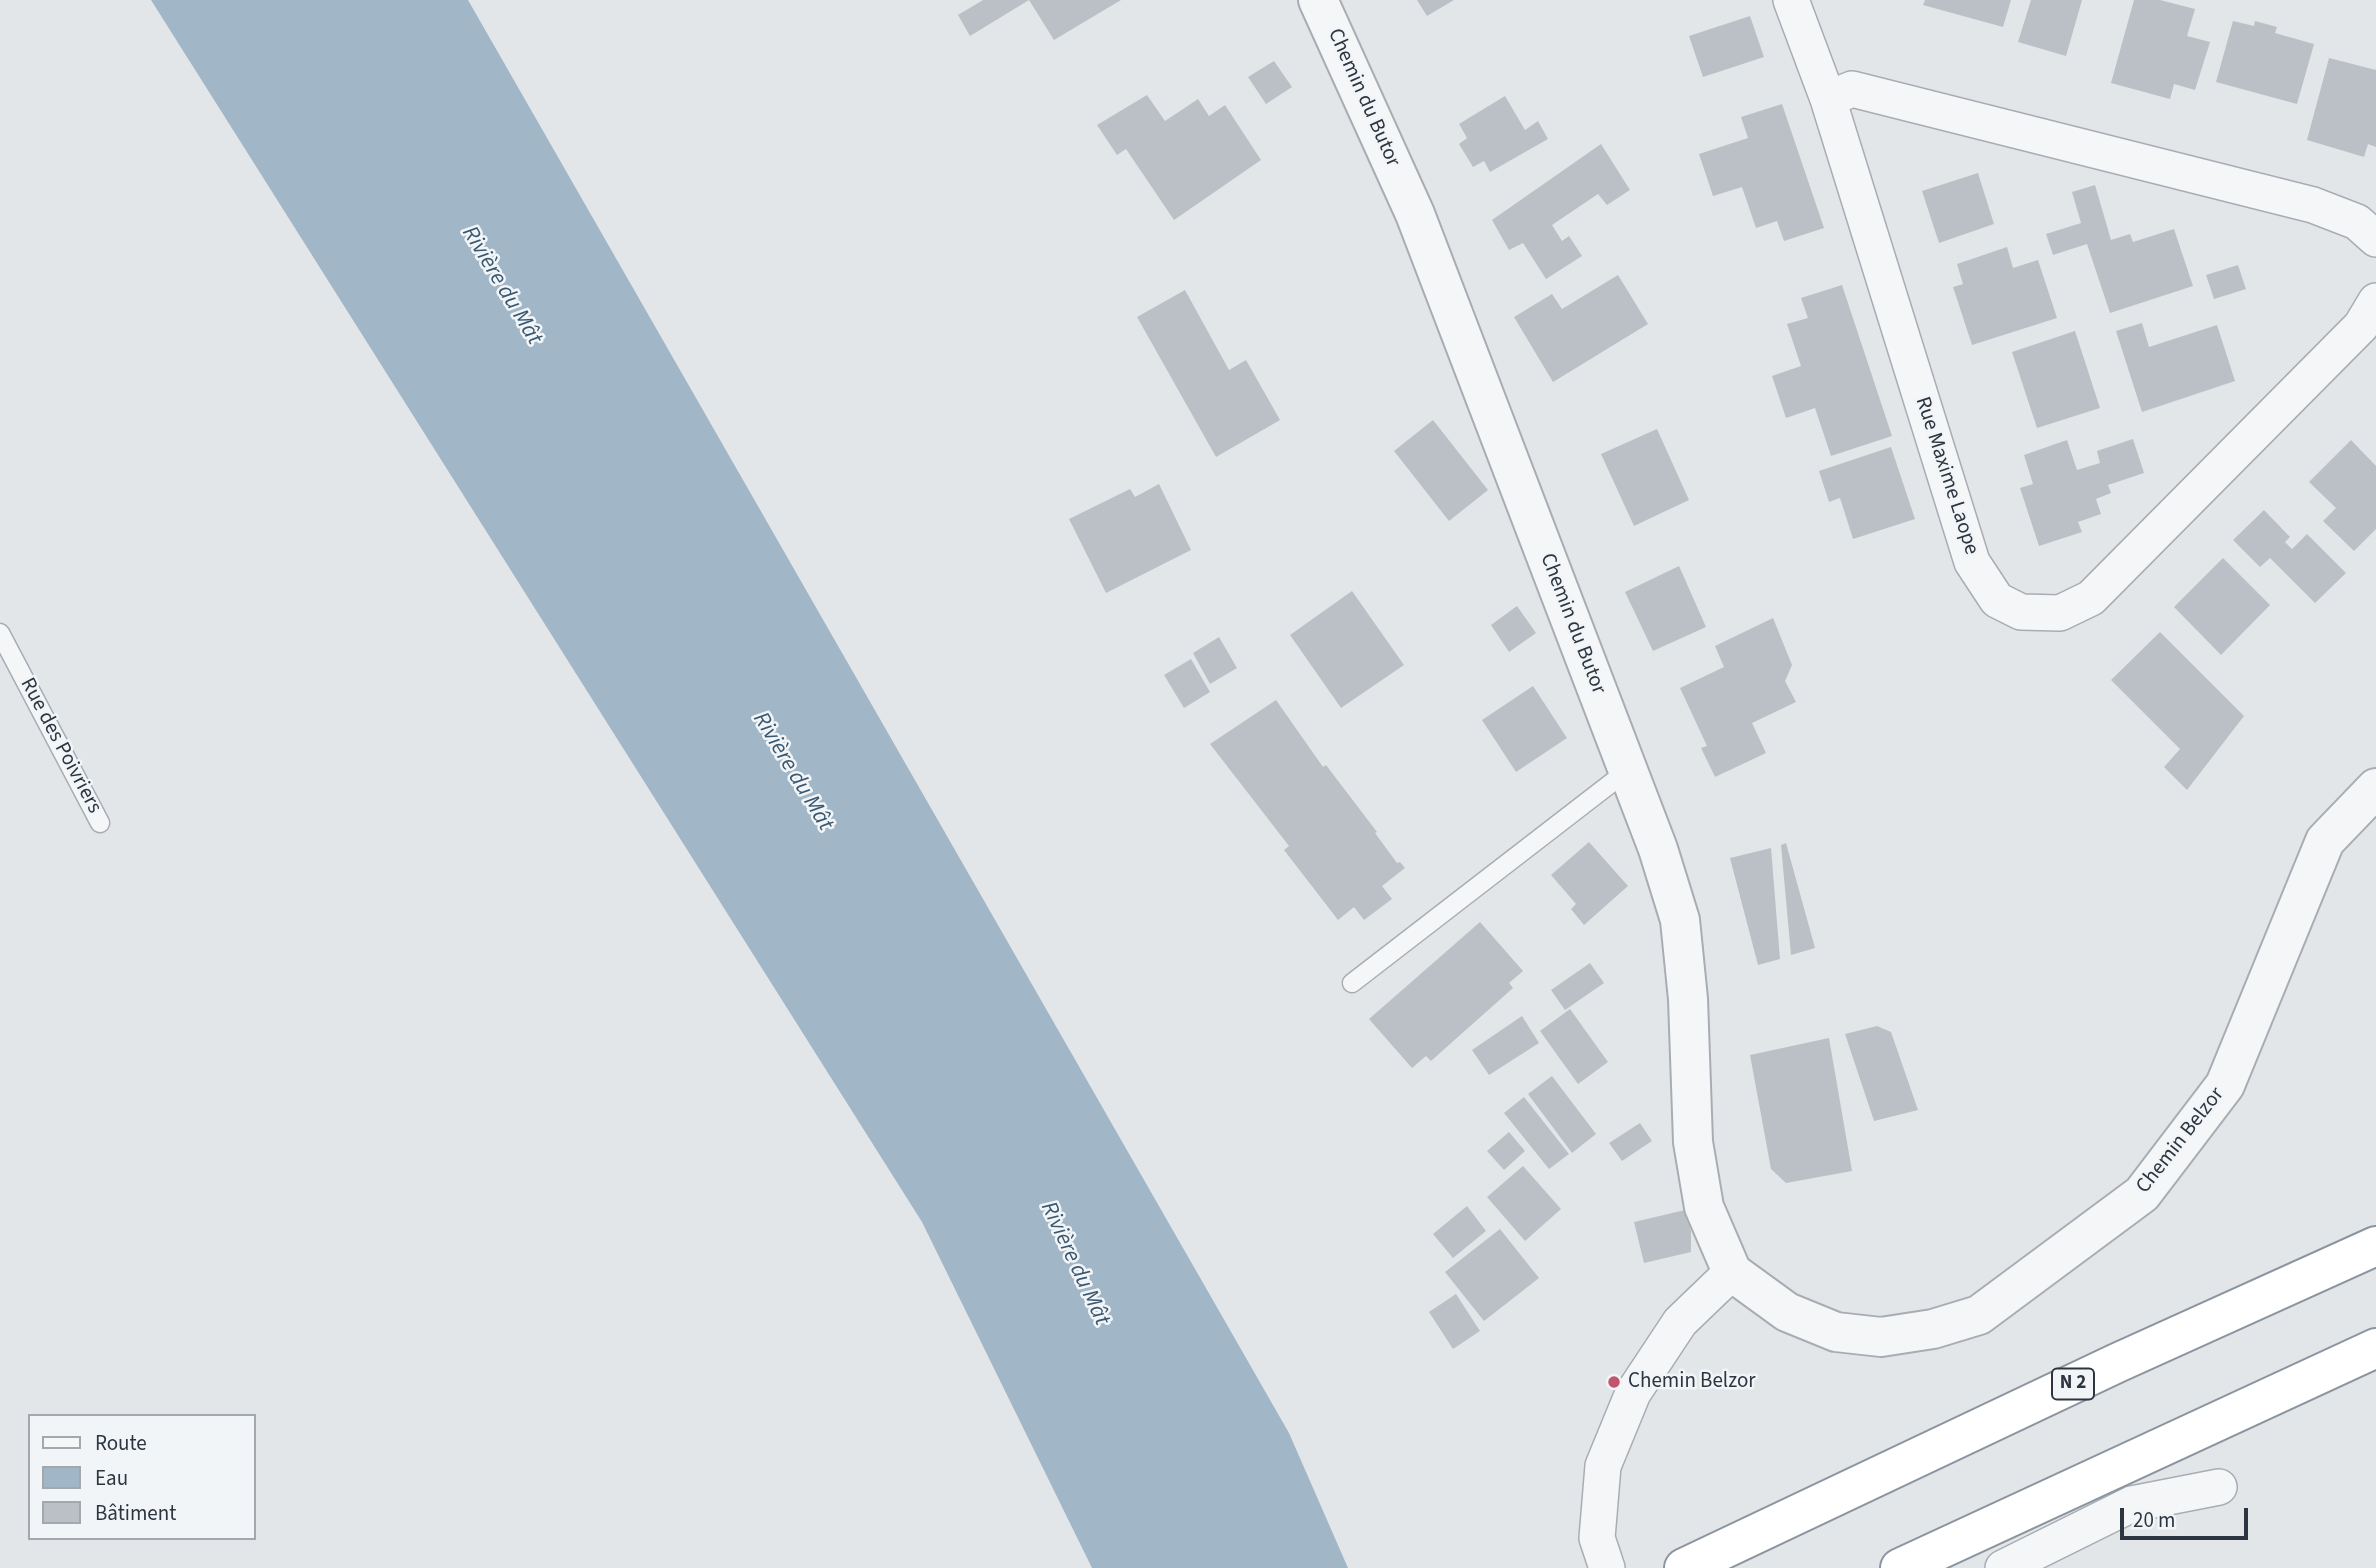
<!DOCTYPE html>
<html>
<head>
<meta charset="utf-8">
<style>
  body { margin:0 }
  #map { position:relative; width:2376px; height:1568px; overflow:hidden; background:#e3e6e9; font-family:"Source Sans 3",sans-serif }
  canvas { display:block }
  .legend { position:absolute; left:28px; top:1414px; width:228px; height:126px; box-sizing:border-box; background:#f2f5f7; border:2px solid #a3a8ae; margin:0; padding:9px 12px; list-style:none; font-size:21px; color:#2c3540 }
  .legend li { display:flex; align-items:center; gap:14px; height:35px }
  .legend b { width:35px; border:2px solid #a3a8ae }
  .scale { position:absolute; left:2120px; top:1508px; width:128px; height:32px; box-sizing:border-box; border:4px solid #2c3540; border-top:0; padding-left:9px; font-size:21px; line-height:24px; white-space:nowrap; color:#2c3540; -webkit-text-stroke:5px #f2f5f7; paint-order:stroke }
</style>
</head>
<body>
<div id="map">
<canvas width="2376" height="1568"></canvas>
<ul class="legend">
<li><b style="height:9px;background:#f5f6f8"></b>Route</li>
<li><b style="height:19px;background:#a1b6c6"></b>Eau</li>
<li><b style="height:19px;background:#bac0c6"></b>Bâtiment</li>
</ul>
<div class="scale">20 m</div>
</div>
<script>
const g = document.querySelector('canvas').getContext('2d');
g.lineJoin = 'round';
function fillPath(path, color) { g.fillStyle = color; g.fill(path, 'evenodd'); }
function strokePath(path, color, width, dash) { g.strokeStyle = color; g.lineWidth = width; g.lineCap = dash ? 'butt' : 'round'; g.setLineDash(dash || []); g.stroke(path); }
function label(font, color, halo, rows, align = 'center') {
  g.font = font + ' "Source Sans 3",sans-serif'; g.lineWidth = 5; g.setLineDash([]); g.textBaseline = 'middle'; g.strokeStyle = halo; g.fillStyle = color; for (const [text, x, y, turn = 0] of rows) {
    g.save(); g.translate(x, y); g.rotate((+turn || 0) * Math.PI / 180); g.textAlign = isNaN(turn) ? turn : align; if (halo) g.strokeText(text, 0, 0); g.fillText(text, 0, 0); g.restore();
  }
}
fillPath(new Path2D(`
  M151,0H468L1289,1433L1348,1568H1092L922,1222Z`), '#a1b6c6');
fillPath(new Path2D(`
  M983,0H1029L970,36L958,15Z
  M1029,0H1121L1054,40Z
  M1417,0H1454L1427,16Z
  M1925,0H2011L2003,27L1923,5Z
  M2031,0H2082L2066,56L2018,42Z
  M2134,0H2160L2195,9L2187,36L2210,42L2195,90L2174,84L2170,99L2111,83Z
  M1750,16L1764,57L1703,77L1689,36Z
  M2233,21L2254,26L2255,21L2277,27L2275,33L2314,44L2297,104L2216,82Z
  M2329,58L2376,70V147L2368,144L2364,157L2307,140Z
  M1274,61L1292,87L1266,104L1248,77Z
  M1147,95L1165,121L1198,99L1209,116L1225,105L1261,160L1174,220L1126,149L1117,155L1097,125Z
  M1505,96L1525,130L1538,121L1548,139L1490,172L1484,161L1473,167L1459,144L1467,138L1459,124Z
  M1782,104L1824,228L1784,241L1777,221L1756,228L1742,187L1713,196L1699,154L1748,138L1741,117Z
  M1601,144L1630,190L1607,205L1598,194L1552,225L1562,241L1569,236L1582,256L1546,279L1523,243L1509,250L1492,220Z
  M1978,173L1994,224L1939,243L1922,191Z
  M2095,185L2111,240L2130,234L2133,242L2174,229L2193,286L2110,313L2087,244L2053,255L2046,234L2081,223L2072,192Z
  M2007,247L2013,268L2038,260L2057,318L1972,345L1953,287L1963,284L1957,264Z
  M2238,265L2246,289L2214,299L2206,275Z
  M1618,275L1648,324L1553,382L1514,317L1552,294L1562,309Z
  M1842,285L1892,436L1831,456L1815,408L1786,418L1772,376L1801,366L1787,324L1808,318L1801,298Z
  M1185,290L1229,370L1246,360L1280,420L1216,457L1137,317Z
  M2142,323L2149,347L2217,325L2235,381L2142,412L2116,331Z
  M2075,331L2100,408L2037,428L2012,352Z
  M1433,420L1488,490L1449,521L1394,451Z
  M1657,429L1689,500L1634,526L1601,454Z
  M2133,439L2144,473L2108,485L2111,493L2096,499L2101,514L2078,522L2082,532L2039,546L2020,488L2033,484L2024,455L2067,440L2077,470L2100,463L2097,451Z
  M2351,440L2376,466V529L2354,551L2323,521L2336,508L2309,482Z
  M1891,447L1915,519L1853,539L1840,498L1829,502L1819,471Z
  M1159,484L1191,550L1106,593L1069,519L1130,489L1135,497Z
  M2264,510L2290,537L2285,542L2292,549L2307,534L2346,573L2315,603L2270,558L2260,567L2233,540Z
  M2223,558L2270,605L2221,655L2174,607Z
  M1679,566L1706,627L1653,651L1625,592Z
  M1352,591L1404,665L1341,708L1290,635Z
  M1517,606L1536,633L1509,652L1491,625Z
  M1773,618L1792,665L1785,681L1796,702L1752,723L1766,753L1715,777L1701,748L1707,746L1680,688L1724,667L1715,646Z
  M2160,632L2244,716L2187,790L2164,767L2180,749L2111,680Z
  M1219,637L1237,668L1210,684L1193,653Z
  M1191,659L1210,692L1184,708L1164,675Z
  M1533,686L1567,738L1516,772L1482,720Z
  M1276,700L1323,767L1326,765L1377,832L1375,833L1397,863L1400,862L1405,868L1382,886L1392,899L1364,920L1354,907L1338,920L1284,850L1289,846L1210,744Z
  M1589,842L1628,886L1584,925L1571,909L1576,904L1551,875Z
  M1786,843L1815,948L1791,955L1781,845Z
  M1771,848L1780,959L1758,965L1730,858Z
  M1480,922L1523,971L1509,983L1513,988L1431,1061L1426,1056L1412,1068L1369,1019Z
  M1590,963L1604,983L1565,1010L1551,990Z
  M1570,1009L1608,1062L1578,1084L1540,1031Z
  M1522,1016L1539,1043L1489,1075L1472,1050Z
  M1877,1026L1891,1032L1918,1110L1874,1121L1845,1034Z
  M1829,1038L1852,1171L1786,1183L1771,1169L1750,1055Z
  M1552,1076L1596,1134L1572,1153L1528,1094Z
  M1524,1097L1569,1154L1549,1169L1504,1113Z
  M1640,1123L1652,1141L1622,1161L1609,1143Z
  M1509,1132L1525,1151L1504,1170L1487,1151Z
  M1523,1166L1561,1209L1525,1241L1487,1197Z
  M1467,1206L1486,1231L1453,1258L1433,1234Z
  M1685,1210L1691,1231V1252L1644,1263L1634,1222Z
  M1500,1229L1539,1278L1484,1321L1445,1272Z
  M1456,1294L1480,1331L1453,1349L1429,1312Z`), '#bac0c6');
const service = new Path2D(`
  M0,633L100,823
  M1352,983L1628,770`);
const minor = new Path2D(`
  M1791,0L1828,99L1972,562L1997,600L2021,612L2060,613L2091,598L2361,326L2376,301
  M1828,99L1852,89L2313,205L2357,222L2376,239
  M1607,1568L1597,1538L1603,1466L1633,1393L1680,1322L1732,1272
  M2003,1568L2132,1504L2219,1487`);
const tertiary = new Path2D(`
  M1318,0L1415,214L1658,849L1680,920L1688,999L1693,1142L1704,1207L1732,1272L1787,1312L1836,1332L1881,1337L1933,1329L1979,1315L2142,1194L2225,1085L2325,841L2376,788`);
const trunk = new Path2D(`
  M1684,1568L2117,1363L2376,1246
  M1900,1568L2376,1348`);
strokePath(service, '#a8adb3', 21);
strokePath(minor, '#a8adb3', 38);
strokePath(tertiary, '#a8adb3', 42);
strokePath(trunk, '#8b959f', 42);
strokePath(service, '#f5f6f8', 18);
strokePath(minor, '#f5f6f8', 35);
strokePath(tertiary, '#f5f6f8', 38);
strokePath(trunk, '#fff', 38);
for (const [x, y, r, color] of [
  [1614,1382,7,"#c1556f"]
]) { const dot = new Path2D(); dot.arc(x, y, r, 0, 2 * Math.PI); g.fillStyle = color; g.fill(dot); strokePath(dot, '#f2f5f7', 2.5); }
for (const [x, y, w] of [
  [2073,1384,42]
]) { const box = new Path2D(); box.roundRect(x - w / 2, y - 15.5, w, 31, 5); g.fillStyle = '#f2f5f7'; g.fill(box); strokePath(box, '#2c3540', 2); }
label('bold 19px', '#2c3540', null, [
  ["N 2",2073,1384]
]);
label('21px', '#2c3540', '#f2f5f7', [
  ["Chemin du Butor",1363,98,66],
  ["Rue Maxime Laope",1946,476,72],
  ["Chemin du Butor",1572,624,69],
  ["Rue des Poivriers",60,746,62],
  ["Chemin Belzor",2181,1141,-52]
]);
label('21px', '#2c3540', '#f2f5f7', [
  ["Chemin Belzor",1628,1382]
], 'left');
label('italic 23px', '#3a5770', '#f2f5f7', [
  ["Rivière du Mât",501,286,59],
  ["Rivière du Mât",792,772,59],
  ["Rivière du Mât",1074,1264,65]
]);
</script>
</body>
</html>
